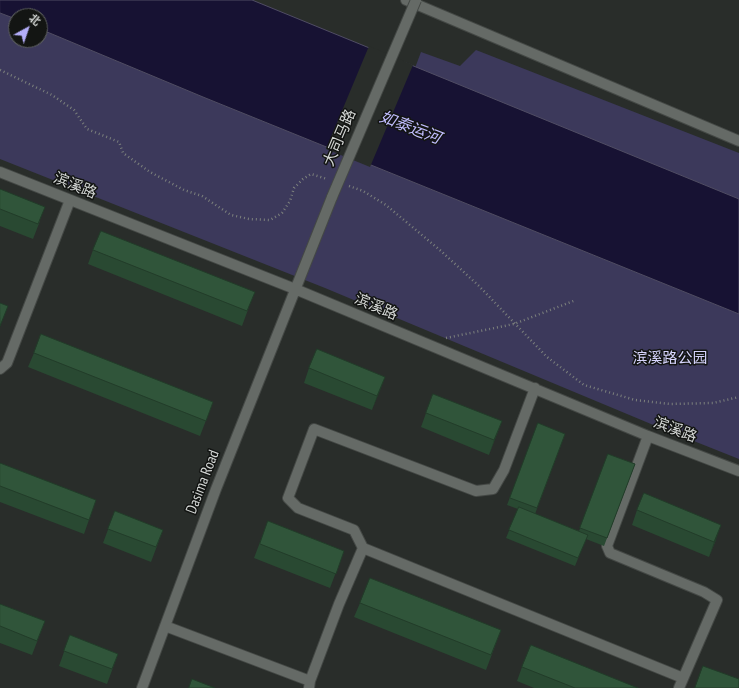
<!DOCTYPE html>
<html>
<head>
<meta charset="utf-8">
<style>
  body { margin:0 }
  #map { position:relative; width:739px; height:688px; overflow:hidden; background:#292d2a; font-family:"PT Sans Narrow","Noto Sans SC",sans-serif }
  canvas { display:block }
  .north { position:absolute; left:8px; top:8px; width:40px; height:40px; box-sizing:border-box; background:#131513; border:1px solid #606361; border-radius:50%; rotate:40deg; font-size:11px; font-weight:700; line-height:16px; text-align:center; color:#d4d7d5 }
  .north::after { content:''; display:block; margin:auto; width:14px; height:18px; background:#b3adf9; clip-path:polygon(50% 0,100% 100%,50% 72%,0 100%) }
</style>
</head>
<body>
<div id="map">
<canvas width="739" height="688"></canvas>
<div class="north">北</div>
</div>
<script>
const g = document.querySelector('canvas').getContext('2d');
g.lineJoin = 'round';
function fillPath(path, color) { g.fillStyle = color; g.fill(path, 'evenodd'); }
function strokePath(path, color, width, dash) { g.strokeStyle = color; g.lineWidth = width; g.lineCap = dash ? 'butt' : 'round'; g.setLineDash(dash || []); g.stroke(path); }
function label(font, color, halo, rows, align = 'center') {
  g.font = font + ' "PT Sans Narrow","Noto Sans SC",sans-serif'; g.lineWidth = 3; g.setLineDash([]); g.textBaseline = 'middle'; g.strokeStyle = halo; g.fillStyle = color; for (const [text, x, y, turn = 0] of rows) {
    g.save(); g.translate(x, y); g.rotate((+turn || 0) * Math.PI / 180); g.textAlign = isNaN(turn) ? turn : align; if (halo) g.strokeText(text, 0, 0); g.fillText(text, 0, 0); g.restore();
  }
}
fillPath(new Path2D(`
  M0,13L16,19V40H40V29L203,97L739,314V459L651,424L325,288L0,159Z
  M476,50L739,153V199L415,68L421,52L460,66Z`), '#3c395b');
const water = new Path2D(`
  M0,0H252L739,199V314L203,97L40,29V16H16V19L0,13Z`);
fillPath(water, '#171233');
strokePath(water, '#504d64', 1);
fillPath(new Path2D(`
  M369,46L413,65L370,167L326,149Z`), '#292d2a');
const minor = new Path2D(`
  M406,0L739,141
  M0,172L295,289L648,436L739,471
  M0,369L7,363L70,200
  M648,436L607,546L610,553L704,592L717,600L679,688
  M363,548L683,678
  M165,626L310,681
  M142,688L216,489L332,197
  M309,688L310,681L339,604L363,548L354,530L298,508L288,498L314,429L476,491L493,489L504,470L535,388`);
strokePath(minor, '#444845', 12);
strokePath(new Path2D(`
  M0,70L52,95L74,110L87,129L119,142L123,153L150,172L184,190L202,196L231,215L249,219L270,220L282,213L290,201L294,188L303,179L311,174L327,179
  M349,186L363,191L386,205L441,251L479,286L547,357L584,385L635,400L670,404L713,403L739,397
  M446,338L514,324L576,300`), '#7c807d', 2.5, [1, 3]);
strokePath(minor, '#656a66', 10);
const minorBridge = new Path2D(`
  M332,197L416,0`);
strokePath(minorBridge, '#444845', 12, []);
strokePath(minorBridge, '#656a66', 10);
fillPath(new Path2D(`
  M0,189L40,221L33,239L0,226Z
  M93,250L249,307L242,326L88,264Z
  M34,353L213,402L200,436L28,367Z
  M309,368L385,377L372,410L304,383Z
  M426,413L502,421L489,455L421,427Z
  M538,423L565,434L535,514L579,531L608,454L635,464L604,546L586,539L575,566L506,538L518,509L507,505Z
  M0,463L96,500L84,534L0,502Z
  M637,510L716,540L709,557L632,525Z
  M115,511L163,530L151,562L103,543Z
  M268,521L344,551L330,588L254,558Z
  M360,603L501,630L486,670L354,617Z
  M0,604L45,621L32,655L0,643Z
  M70,635L118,654L107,684L59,666Z
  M522,667L638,688H534L517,681Z`), '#294932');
fillPath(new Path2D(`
  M385,377L380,391L372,410L377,396Z
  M502,421L496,436L489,455L494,440Z
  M721,525L716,540L709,557L714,542Z`), '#223c29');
const building = new Path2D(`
  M0,189L45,207L38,224L0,209Z
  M101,231L255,292L247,311L93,250Z
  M0,303L8,306L0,326Z
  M41,334L213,402L206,421L34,353Z
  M317,349L385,377L377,396L309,368Z
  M433,394L502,421L494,440L426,413Z
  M538,423L565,434L537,508L510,498Z
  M608,454L635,464L607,538L580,528Z
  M0,463L96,500L89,520L0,486Z
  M644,493L721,525L714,542L637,510Z
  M519,507L588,535L578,558L509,530Z
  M115,511L163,530L156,547L108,529Z
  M268,521L344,551L336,574L260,544Z
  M370,578L501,630L491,655L360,603Z
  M0,604L45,621L37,641L0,626Z
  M70,635L118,654L112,669L64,651Z
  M531,645L638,688H575L522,667Z
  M703,666L739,679V688H695Z
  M192,679L215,688H189Z`);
fillPath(building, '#30553a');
strokePath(building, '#223c29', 1);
label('15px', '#d4d7d5', '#131513', [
  ["大司马路",340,138,-67],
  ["滨溪路",75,186,22],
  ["滨溪路",376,307,23],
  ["滨溪路",675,430,21],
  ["Dasima Road",203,482,-69]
]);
label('15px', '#d7d5fd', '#131513', [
  ["滨溪路公园",670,359]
]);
label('italic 16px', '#c1bdff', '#131513', [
  ["如泰运河",410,128,21]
]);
</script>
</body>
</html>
